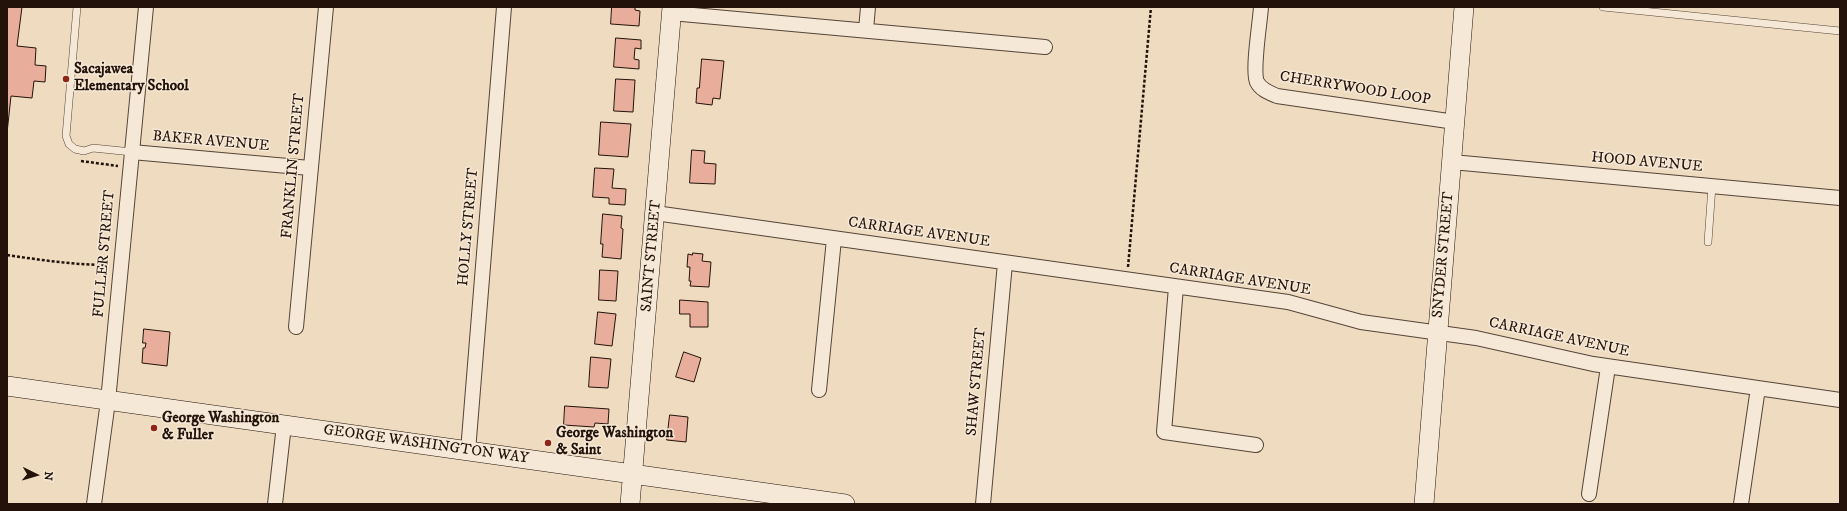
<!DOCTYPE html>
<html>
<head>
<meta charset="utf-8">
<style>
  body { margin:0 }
  #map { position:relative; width:1847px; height:511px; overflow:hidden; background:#efdcc0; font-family:"IM FELL DW Pica",serif }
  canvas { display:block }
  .frame { position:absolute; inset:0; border:8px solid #22120a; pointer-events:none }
  .north { position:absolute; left:16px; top:455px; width:40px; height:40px; -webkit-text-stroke:3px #f5e8d6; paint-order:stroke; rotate:95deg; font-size:11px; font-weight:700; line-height:16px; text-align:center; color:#22120a }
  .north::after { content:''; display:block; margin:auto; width:14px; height:18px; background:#22120a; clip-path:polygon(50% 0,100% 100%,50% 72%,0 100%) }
</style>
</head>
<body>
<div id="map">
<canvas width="1847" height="511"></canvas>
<div class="frame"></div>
<div class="north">N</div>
</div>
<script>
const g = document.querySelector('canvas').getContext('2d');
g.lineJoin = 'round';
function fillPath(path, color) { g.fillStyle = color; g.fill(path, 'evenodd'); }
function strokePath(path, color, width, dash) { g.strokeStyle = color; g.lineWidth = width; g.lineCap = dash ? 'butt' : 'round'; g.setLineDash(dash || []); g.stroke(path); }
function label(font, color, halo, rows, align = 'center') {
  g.font = font + ' "IM FELL DW Pica",serif'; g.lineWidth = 3; g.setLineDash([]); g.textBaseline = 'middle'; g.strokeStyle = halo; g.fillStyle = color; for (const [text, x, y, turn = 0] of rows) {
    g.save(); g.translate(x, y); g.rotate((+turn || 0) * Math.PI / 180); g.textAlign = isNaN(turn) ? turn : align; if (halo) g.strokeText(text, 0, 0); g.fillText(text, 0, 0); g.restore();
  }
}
const building = new Path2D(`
  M7,7H22L17,46L36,48L35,65L46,66L45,82L34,81L32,98L11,96L7,133Z
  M612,7H635V10L640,11L639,26L611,24Z
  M616,38L641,40V49L635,48L634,59L639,60V69L614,67Z
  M702,59L724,61L720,99L713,98L712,105L696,103L697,88H699Z
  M616,79L635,80L633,112L614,111Z
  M601,122L631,124L628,157L599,155Z
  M692,150L705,151L704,163L716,164L715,184L690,183Z
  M595,168L614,169L612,188L626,189L625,205L609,204V198L593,197Z
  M603,214L622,216L621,228L623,229L621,259L602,257L603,244H601Z
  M693,253L703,254L702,261L711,262L709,287L690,286L691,281H689L690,267H687L688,254L692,255Z
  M600,270L618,271L616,301L599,300Z
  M680,300L708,302V327H690V314H680Z
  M598,312L616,314L612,346L595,344Z
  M144,329L170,332L167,366L142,363L143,348H145L146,343H143Z
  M684,352L701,358L694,382L676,377Z
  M591,357L611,359L608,388L589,387Z
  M565,406L609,409L608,424L595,423L594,427L564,425Z
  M670,415L688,417L686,442L667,440Z`);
fillPath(building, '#e9ae9b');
strokePath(building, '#22120a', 1);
const lane = new Path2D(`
  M77,7L66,136L69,144L75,149L84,151L93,148L132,152
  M1603,7L1840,31
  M1708,242L1712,186`);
const street = new Path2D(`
  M1261,7C1260,23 1252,70 1257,82C1261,90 1270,93 1277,96L1455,122
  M671,13L1045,47
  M866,30L868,7
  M132,152L310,168
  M1452,162L1840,198
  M655,213L1288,302L1361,322L1476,338L1593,364L1840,400
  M1176,287L1164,432L1256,445
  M296,327L326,7
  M819,390L834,239
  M468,451L504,7
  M1589,494L1608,367
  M94,504L108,401L146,7
  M275,504L284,425
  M983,504L1005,263
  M1741,504L1758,388`);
const secondary = new Path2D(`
  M7,386L845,504
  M630,504L672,7
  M1424,504L1464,7`);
strokePath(lane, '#554438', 8);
strokePath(street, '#554438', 16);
strokePath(secondary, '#22120a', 20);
strokePath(new Path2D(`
  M81,161L118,166
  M7,255C41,260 74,265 108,265
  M1128,267L1151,7`), '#22120a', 2.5, [3, 2]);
strokePath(lane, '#f5e8d6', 7);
strokePath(street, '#f5e8d6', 14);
strokePath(secondary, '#f5e8d6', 19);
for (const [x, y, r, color] of [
  [66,79,4,"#8f2418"],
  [154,428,4,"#8f2418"],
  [548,443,4,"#8f2418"]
]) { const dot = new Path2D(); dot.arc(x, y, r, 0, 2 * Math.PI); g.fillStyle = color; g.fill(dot); strokePath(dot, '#f5e8d6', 1.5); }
label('bold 15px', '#22120a', '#f5e8d6', [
  ["Sacajawea",74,70],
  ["Elementary School",74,87],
  ["George Washington",162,419],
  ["& Fuller",162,436],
  ["George Washington",556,434],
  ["& Saint",556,451]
], 'left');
label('15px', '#22120a', '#f5e8d6', [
  ["CHERRYWOOD LOOP",1355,89,9],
  ["BAKER AVENUE",211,142,5],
  ["HOOD AVENUE",1647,163,5],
  ["FRANKLIN STREET",294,166,-85],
  ["HOLLY STREET",469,227,-85],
  ["CARRIAGE AVENUE",919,233,8],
  ["FULLER STREET",105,254,-85],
  ["SNYDER STREET",1444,255,-85],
  ["SAINT STREET",652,256,-85],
  ["CARRIAGE AVENUE",1240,280,9],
  ["CARRIAGE AVENUE",1559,338,12],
  ["SHAW STREET",977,382,-85],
  ["GEORGE WASHINGTON WAY",426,445,8]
]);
</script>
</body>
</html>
